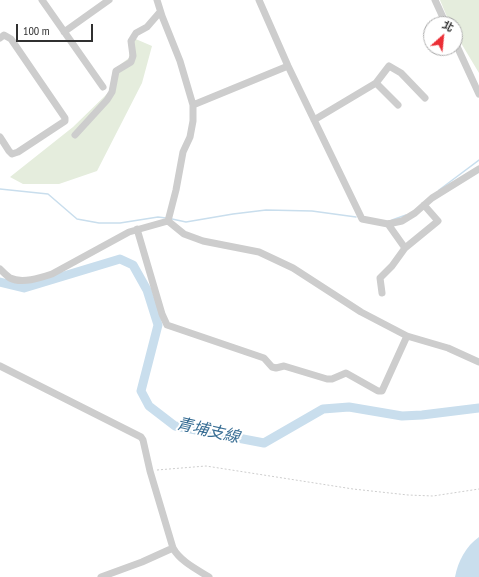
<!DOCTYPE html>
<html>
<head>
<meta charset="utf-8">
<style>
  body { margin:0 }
  #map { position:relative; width:479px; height:577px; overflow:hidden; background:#fff; font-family:"PT Sans Narrow","Noto Sans TC",sans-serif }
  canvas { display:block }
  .north { position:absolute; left:423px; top:16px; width:40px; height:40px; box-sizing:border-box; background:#fff; border:1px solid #acacac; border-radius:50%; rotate:27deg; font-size:11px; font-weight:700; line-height:16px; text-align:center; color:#303030 }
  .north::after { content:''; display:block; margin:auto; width:14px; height:18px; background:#eb2e35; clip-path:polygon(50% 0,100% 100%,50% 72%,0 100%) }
  .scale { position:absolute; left:16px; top:24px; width:77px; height:18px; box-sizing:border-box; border:2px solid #303030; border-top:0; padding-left:5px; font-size:12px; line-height:14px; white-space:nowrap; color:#303030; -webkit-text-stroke:3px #fff; paint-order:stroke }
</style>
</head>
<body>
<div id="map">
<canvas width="479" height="577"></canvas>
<div class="north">北</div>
<div class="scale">100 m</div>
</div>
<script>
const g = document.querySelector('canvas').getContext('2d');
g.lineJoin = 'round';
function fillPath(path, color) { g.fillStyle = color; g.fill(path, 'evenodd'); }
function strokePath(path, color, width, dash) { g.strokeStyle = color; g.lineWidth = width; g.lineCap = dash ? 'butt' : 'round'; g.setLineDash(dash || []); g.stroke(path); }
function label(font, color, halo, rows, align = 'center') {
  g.font = font + ' "PT Sans Narrow","Noto Sans TC",sans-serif'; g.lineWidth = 4; g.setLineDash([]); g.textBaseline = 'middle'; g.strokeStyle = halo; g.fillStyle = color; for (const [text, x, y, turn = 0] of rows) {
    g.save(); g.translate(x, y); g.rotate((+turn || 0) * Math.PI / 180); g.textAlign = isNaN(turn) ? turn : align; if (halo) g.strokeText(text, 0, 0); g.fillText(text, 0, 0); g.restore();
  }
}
fillPath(new Path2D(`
  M440,0H479V73L455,33V24H450Z
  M131,37L152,46L142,83L97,171L59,184H23L10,177L73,127L109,92L113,70L129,58Z`), '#e5eddd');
fillPath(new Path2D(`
  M479,537V577H455C458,561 466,546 479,537Z`), '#c9deed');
strokePath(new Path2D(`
  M0,189L48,194L77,219L99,223H120L158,217L166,218
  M439,190L479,160
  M172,219L186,222L233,214L266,210L312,211L356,217
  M392,220L406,215`), '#c9deed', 1.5);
strokePath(new Path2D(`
  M0,282L24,288L120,259L133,265L147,290L158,325L141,391L149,406L175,426L264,443L323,409L349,407L402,416L422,415L479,408`), '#c9deed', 9);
strokePath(new Path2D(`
  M157,470L206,466L353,489L408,495L433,496L479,489`), '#cdcdcd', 1, [2, 2]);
strokePath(new Path2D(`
  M42,0L103,87
  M157,0L162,16L180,61L193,105V121L190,137L183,152L176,190L168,221
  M259,0L288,66L362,219L388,224L402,221L415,213L432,198L479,169
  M435,0L446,24
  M64,32L109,0
  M0,38L4,35L11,39L65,118V121L18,152L12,154L9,151L0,137
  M455,42L479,94
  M376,83L398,105
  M193,105L288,66
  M314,120L376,83L389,66L401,73L425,98
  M75,135L107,100L112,92L116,71L131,62L133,56L131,41L136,33L147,27L160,12
  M168,221L184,234L203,241L259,252L293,268L361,312L407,336L448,348L479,362
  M388,224L405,248
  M137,229L162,314L167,325L264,358L272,367L276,368L284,366L327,379H332L346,373L378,391H382L407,336
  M0,269C3,272 7,276 10,278C22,284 40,278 52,274L129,232L168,221
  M382,293L380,278L392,266L405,248L438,221L424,205
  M0,366L141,437L143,440L150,471L173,548C180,561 196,569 209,577
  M101,577L142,562L173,548`), '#cdcdcd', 7);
label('italic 16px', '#3a6f95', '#fff', [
  ["青埔支線",208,431,13]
]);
</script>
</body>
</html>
